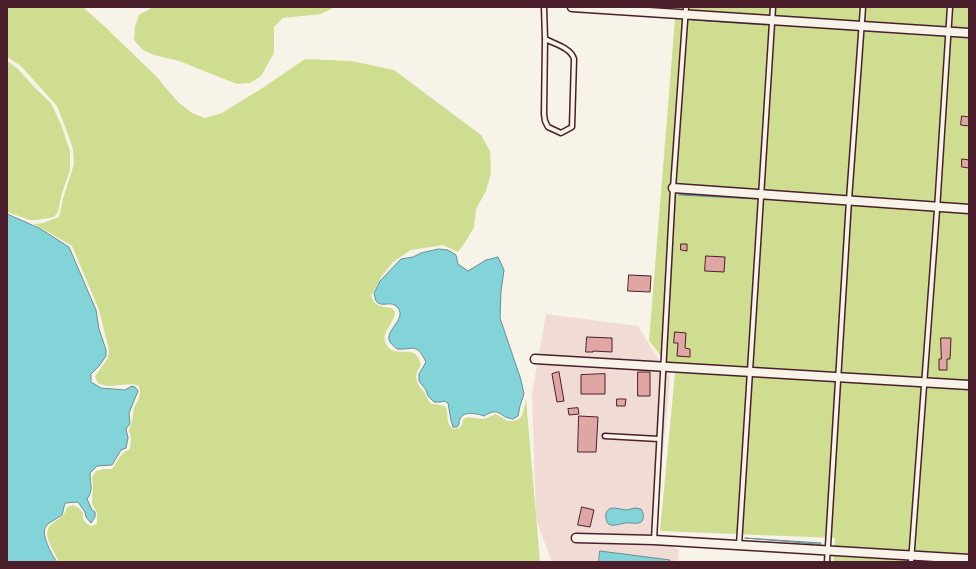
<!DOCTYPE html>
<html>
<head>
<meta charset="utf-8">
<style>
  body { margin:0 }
  #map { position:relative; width:976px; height:569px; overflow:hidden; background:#f7f3e8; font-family:"Shantell Sans",sans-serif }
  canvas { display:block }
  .frame { position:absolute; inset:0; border:8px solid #4a1f2b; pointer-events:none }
</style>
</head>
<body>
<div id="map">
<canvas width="976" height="569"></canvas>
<div class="frame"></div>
</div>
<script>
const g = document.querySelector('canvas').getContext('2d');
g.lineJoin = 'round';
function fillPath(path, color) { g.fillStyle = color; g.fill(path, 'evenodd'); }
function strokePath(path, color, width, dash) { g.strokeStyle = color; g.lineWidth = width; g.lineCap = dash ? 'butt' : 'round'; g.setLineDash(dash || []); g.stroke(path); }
fillPath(new Path2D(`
  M546,314L638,326L670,378L655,536L679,550L678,562H552L536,519L532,394Z`), '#f0dcd4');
fillPath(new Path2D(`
  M7,7H83L86,10L103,25L158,78L164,86L179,103L192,113L205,118L222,113L264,87L305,59L351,61L394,70L481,135L490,151L491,173L486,191L476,209L474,227L466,241L458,252L443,245L411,250L393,262L381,277L371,296C376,308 381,306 392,308L395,312C395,322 382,332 385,341C391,360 410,346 417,356C419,358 420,362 421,365C417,371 414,377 418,384C419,387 422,389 424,392C426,396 428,400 431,404C434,404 442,405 444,406C451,410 443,423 454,429L459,428L462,425L463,419C471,415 479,421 487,418C490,417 492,415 496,414L507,421C510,421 514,421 517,420C524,417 524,406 526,399L540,562H59C56,556 51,547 49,542C41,519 63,525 67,507L73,505L79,508L83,513V519L87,524L91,526L95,525L97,523V513L92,504L93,484L92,477L96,471L103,469H112C119,460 119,454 130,449L131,438L129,430L132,422L134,408L139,398L140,391L139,386L133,384L108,386L99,384L96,380L95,376L108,358L109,350L99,310L72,246L69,244L34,224L43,223L59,217L63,199L74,164L73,149L66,129L57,106L21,66L7,57Z
  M153,7H335L321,14L283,18L274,27V53L261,76L250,83L237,84L179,61L154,55L143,50L134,40L135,27L139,15Z
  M676,7H969V562H833L835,538L660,531L675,373L649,341Z
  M7,61L18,69L36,89L51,103L62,127L70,151V170L62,193L58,212L54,217L38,220H30L7,212Z`), '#cfdd91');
const water = new Path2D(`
  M692,19L766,23V25L692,20Z
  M778,24L855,29V30L778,25Z
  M680,194L756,198V199L679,195Z
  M7,214L39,228L69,247L96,310L99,329L106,350V356L99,366L91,374V382L101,388L125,390L132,386L135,387L138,391L129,413L130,424L126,429L128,438L126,448L121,450L112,465L97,466L90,473C90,485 94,489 87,499L92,510L95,512V517L91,523L86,517L85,512L78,502L65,503L62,515C58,518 48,523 46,526C40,534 52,555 57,562H7Z
  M439,249L448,250L456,255L458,264L468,271L486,260L498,257L504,270L501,291L500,318L521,380L524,394L520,406L518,416L513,419C498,417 500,406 484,416C478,414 464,410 460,419C458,423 461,423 457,427H453L451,420L448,403L444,401L441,402H434L428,396L426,390L419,381V374L426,362C416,342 414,350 397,349C395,347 392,345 390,342C383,330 410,318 396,306C391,302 386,305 381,304C379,304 377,302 376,301L374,293L380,281L401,259L413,257L421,253Z
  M615,508L626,510L635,508L641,509C643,512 644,515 643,519C641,526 631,522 626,523C618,524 606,530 606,517C605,514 606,512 609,509Z
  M745,538L821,543V544Z
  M600,551L670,560L669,562H599Z`);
fillPath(water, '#82d4d9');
strokePath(water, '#6c8c93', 1);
const building = new Path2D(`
  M962,116L969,117V126L961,125Z
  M962,159L969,160V168L962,167Z
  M681,244H687V251L681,250Z
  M706,256L725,257L724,272L705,271Z
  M629,275L651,276L650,292L628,291Z
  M675,332L686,333L685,348L690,349V357L677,356L678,343H674Z
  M587,337L612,338V352L593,351V352H586Z
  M941,338H951L950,359H947V370H939V359H941Z
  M559,372L564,401L557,402L552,374Z
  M638,372H650V396H638Z
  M605,374V394H581V375Z
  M617,399H626L625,406H617Z
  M578,408L579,414L569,415L568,409Z
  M579,416L598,417L596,452H578Z
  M582,507L594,510L590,527L578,525Z`);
fillPath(building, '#e0a6a4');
strokePath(building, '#4a1f2b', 1);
const service = new Path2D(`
  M544,7L545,39L544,114L545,121L548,127L561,133L572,127L574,59C571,48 555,44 545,39
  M605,436L659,439
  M654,540L673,188L686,7
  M739,545L773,7
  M827,562L849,200L863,7
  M911,562L937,210L950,7`);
const minor = new Path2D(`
  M572,7L969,33
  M673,188L969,209
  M535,359L969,385
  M576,538L654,540L969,559`);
strokePath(service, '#4a1f2b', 7);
strokePath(minor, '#4a1f2b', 11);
strokePath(service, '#f7f3e8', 4);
strokePath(minor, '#f7f3e8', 8);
</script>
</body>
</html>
